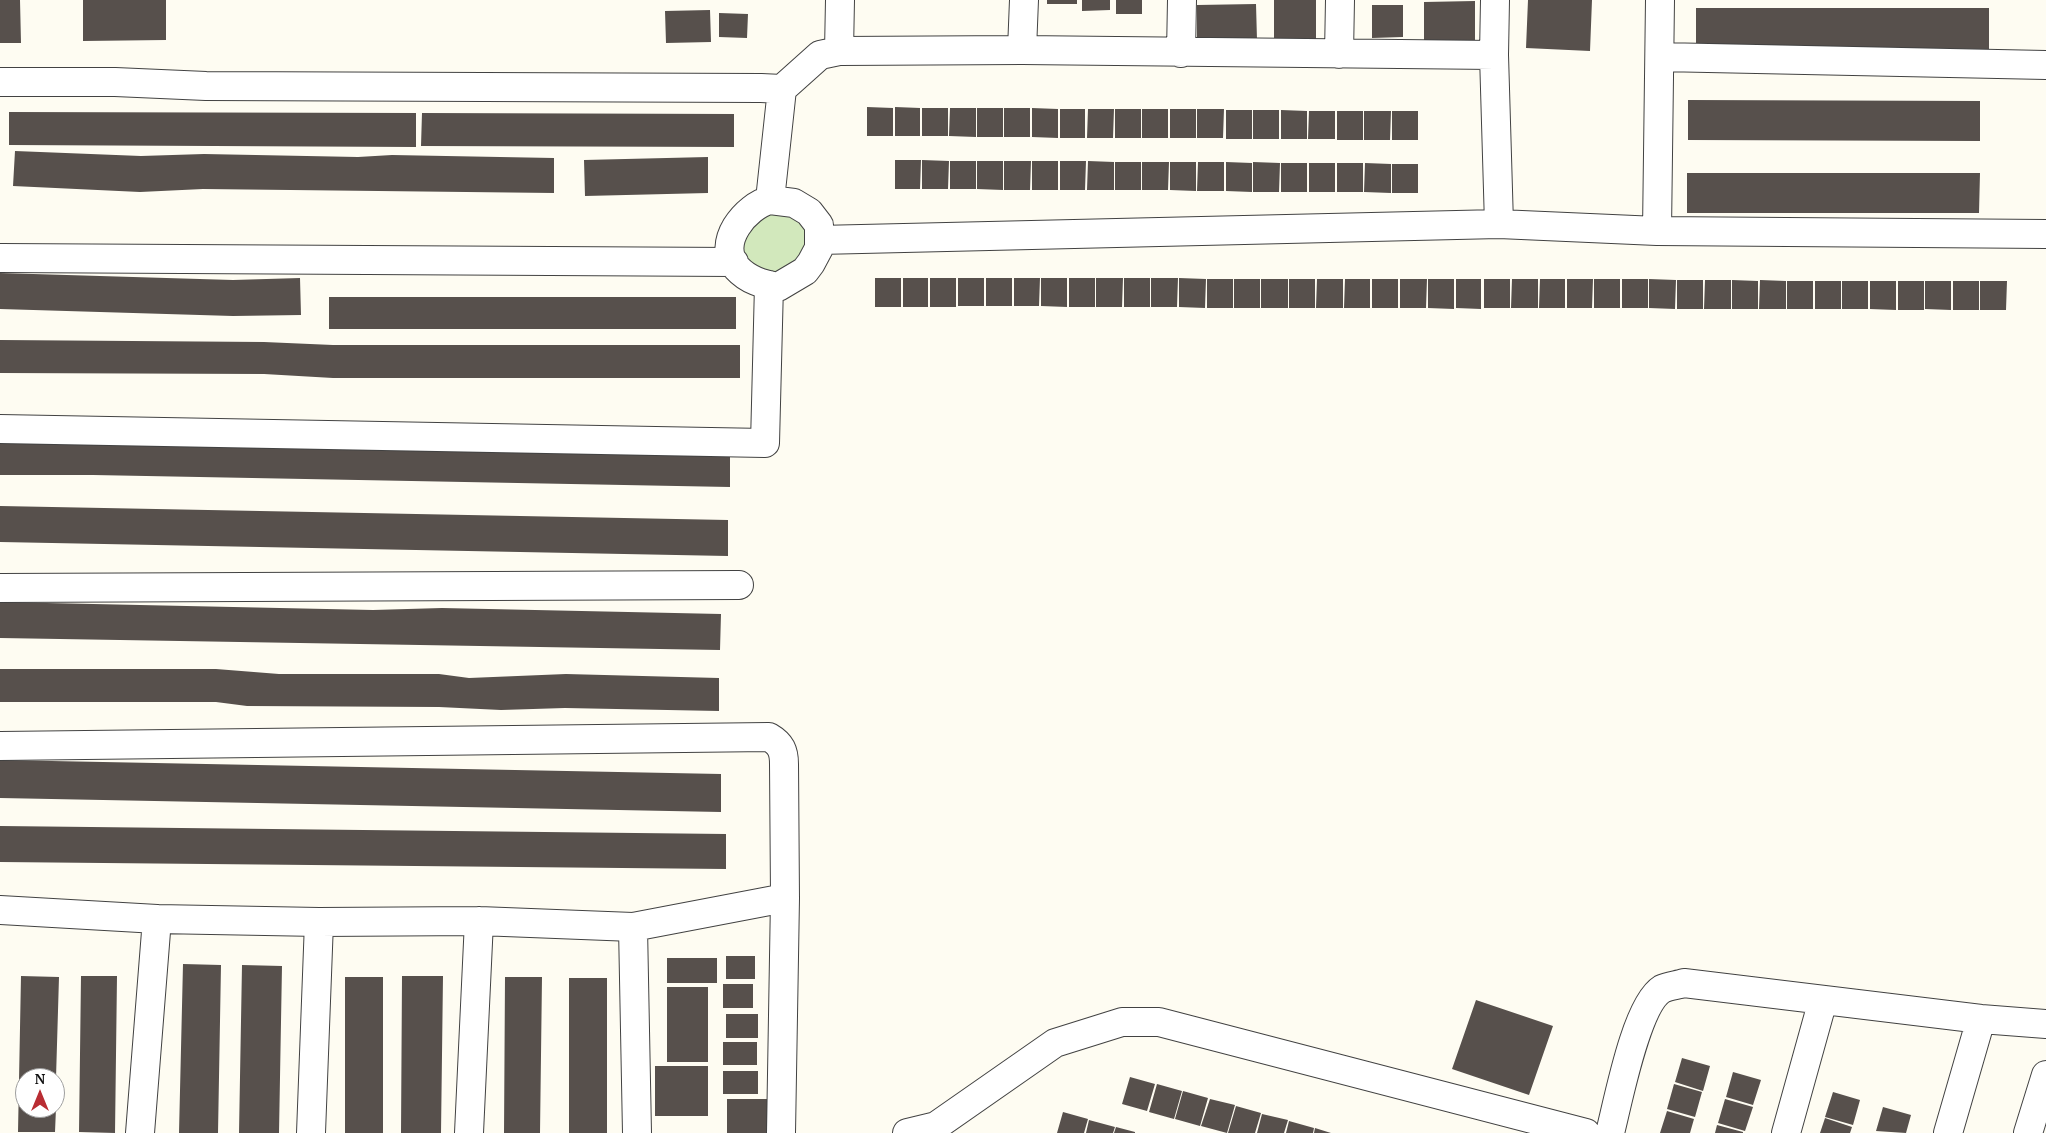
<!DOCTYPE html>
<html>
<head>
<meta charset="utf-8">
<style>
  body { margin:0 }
  #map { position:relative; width:2046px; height:1133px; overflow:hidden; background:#fefcf2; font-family:"PT Serif",serif }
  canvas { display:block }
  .north { position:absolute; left:15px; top:1068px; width:50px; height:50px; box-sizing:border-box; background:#fff; border:1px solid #9f9f9f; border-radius:50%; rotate:0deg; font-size:14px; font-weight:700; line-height:20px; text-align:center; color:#0f0f0f }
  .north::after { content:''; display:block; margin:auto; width:18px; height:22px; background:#b92d33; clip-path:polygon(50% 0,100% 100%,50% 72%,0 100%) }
</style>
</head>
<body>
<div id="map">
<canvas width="2046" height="1133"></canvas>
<div class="north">N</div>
</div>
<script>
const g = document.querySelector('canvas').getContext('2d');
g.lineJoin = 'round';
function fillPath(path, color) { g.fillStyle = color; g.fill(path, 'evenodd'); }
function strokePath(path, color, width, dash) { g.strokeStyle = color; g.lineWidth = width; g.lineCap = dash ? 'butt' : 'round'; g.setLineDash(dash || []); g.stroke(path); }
fillPath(new Path2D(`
  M782,200L819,240L778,287L730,247Z`), '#d2e8bc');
fillPath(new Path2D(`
  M0,0H20L21,43H0Z
  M83,0H166V40L83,41Z
  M1047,0H1077V4H1047Z
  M1082,0H1110V10L1082,11Z
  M1116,0H1142V14H1116Z
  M1274,0H1316V50H1274Z
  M1528,0H1592L1590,51L1526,48Z
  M1475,1V41L1424,42V2Z
  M1256,4L1257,40L1197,41V5Z
  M1372,5H1403V37L1372,38Z
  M1696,8H1989V49L1696,48Z
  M710,10L711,42L666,43L665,11Z
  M719,13L748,14L747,38L719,37Z
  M1688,100L1980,101V141L1688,140Z
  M867,107L893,108V136H867Z
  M895,107L920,108V136H895Z
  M922,108H948V136H922Z
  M950,108H976V137L949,136Z
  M977,108H1003V137H977Z
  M1004,108H1030V137H1004Z
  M1032,108L1058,109V138L1032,137Z
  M1060,109H1085V138H1060Z
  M1088,109H1114L1113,138H1087Z
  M1115,109H1141V138H1115Z
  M1142,109H1168V138H1142Z
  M1170,109H1196V138H1170Z
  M1197,109H1224L1223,138H1197Z
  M1226,110H1252V139H1226Z
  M1253,110H1279V139H1253Z
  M1281,110L1307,111V139H1281Z
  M1309,111H1335V139H1308Z
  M1337,111H1363V140H1337Z
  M1364,111H1391L1390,140H1364Z
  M1392,111H1418V140H1392Z
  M9,112L416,113V147L9,145Z
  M422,113L734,114V147L421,146Z
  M15,151L141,156L204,154L358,157L392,155L554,158V193L203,189L140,192L13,186Z
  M708,157V193L585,196L584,160Z
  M895,160H921L920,189H895Z
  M922,160L949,161L948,189H922Z
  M950,161H976V189H950Z
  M977,161H1003V190L977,189Z
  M1004,161H1031L1030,190H1004Z
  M1032,161H1058V190H1032Z
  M1060,161H1086L1085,190H1060Z
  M1088,161L1114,162V190H1087Z
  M1115,162H1141V190H1115Z
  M1142,162H1169L1168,190H1142Z
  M1170,162H1196V191L1170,190Z
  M1198,162H1224V191H1197Z
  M1226,162L1252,163V192L1226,191Z
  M1253,162L1280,163L1279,192H1253Z
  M1281,163H1307V192H1281Z
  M1309,163H1335V192H1309Z
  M1337,163H1363V192H1337Z
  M1365,163L1391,164V193L1364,192Z
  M1392,164H1418V193H1392Z
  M1687,173H1980L1979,213H1687Z
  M0,273L233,280L300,278L301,315L233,316L0,309Z
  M875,278H901V307H875Z
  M903,278H928V307H903Z
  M930,278H956V307H930Z
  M958,278H984V306H958Z
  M986,278H1012V306H986Z
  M1014,278H1040L1039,306H1014Z
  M1041,278H1067V307L1041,306Z
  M1069,278H1095V307H1069Z
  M1096,278H1123L1122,307H1096Z
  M1124,278H1150V307H1124Z
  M1151,278H1178L1177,307H1151Z
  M1179,278L1206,279L1205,308L1179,307Z
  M1207,279H1233V308H1207Z
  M1234,279H1260V308H1234Z
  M1261,279H1288V308H1261Z
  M1289,279H1315V308H1289Z
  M1317,279H1343V308H1316Z
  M1345,279H1370V308H1344Z
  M1372,279H1398V308H1372Z
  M1400,279H1427L1426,308H1400Z
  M1428,279H1454V309L1428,308Z
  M1456,279H1481V309L1456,308Z
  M1484,279H1510V308H1484Z
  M1512,279H1538V308H1511Z
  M1540,279H1565V308H1539Z
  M1567,279H1593L1592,308H1567Z
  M1594,279H1620V308H1594Z
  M1622,279H1648V308H1622Z
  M1649,279L1676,280L1675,309L1649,308Z
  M1677,280H1703V309H1677Z
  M1705,280H1731V309H1704Z
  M1732,280L1758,281V309H1732Z
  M1760,280L1786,281V309H1759Z
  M1787,281H1813V309H1787Z
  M1815,281H1841V309H1815Z
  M1842,281H1868V309H1842Z
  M1870,281H1896V310L1870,309Z
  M1898,281H1924V310H1898Z
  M1925,281H1951V310L1925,309Z
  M1953,281H1979V310H1953Z
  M1980,281H2007L2006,310H1980Z
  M329,297H736V329H329Z
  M0,340L264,342L333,345H740V378H333L264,374L0,373Z
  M0,436L730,448V487L93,475H0Z
  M0,506L728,520V556L0,542Z
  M0,602L373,610L442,608L721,614L720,650L0,638Z
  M0,669H216L279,674H439L469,678L566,674L719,678V711L565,708L501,710L439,707L247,706L216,702H0Z
  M0,760L721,774V812L0,798Z
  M0,826L726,834V869L0,862Z
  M726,956H755V979H726Z
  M667,958H717V983H667Z
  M183,964L221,965L218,1133H179Z
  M242,965L282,966L279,1133H239Z
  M21,976L59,977L56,1078H25V1108H56L55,1132H18Z
  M81,976H117L115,1133L79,1132Z
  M402,976H443L441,1133H401Z
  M345,977H383V1133H345Z
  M505,977H542L540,1133H504Z
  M569,978H607V1133H569Z
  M723,984H753V1008H723Z
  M667,987H708V1062H667Z
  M1476,1000L1553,1026L1529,1095L1452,1069Z
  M726,1014H758V1038H726Z
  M723,1042H757V1065H723Z
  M1682,1058L1710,1066L1703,1091L1675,1082Z
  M655,1066H708V1116H655Z
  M723,1071H758V1094H723Z
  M1733,1072L1761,1080L1753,1105L1726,1097Z
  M1130,1077L1155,1084L1147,1111L1122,1104Z
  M1157,1084L1182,1091L1174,1119L1149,1112Z
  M1674,1084L1702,1092L1695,1117L1667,1109Z
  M1183,1091L1208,1098L1200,1126L1175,1119Z
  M1833,1092L1860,1100L1853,1125L1825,1117Z
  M727,1099H767V1133H727Z
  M1210,1099L1235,1105L1227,1133L1201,1126Z
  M1725,1099L1753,1107L1745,1131L1718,1123Z
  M1236,1106L1261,1113L1255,1133H1228Z
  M1883,1107L1911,1115L1906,1133L1876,1131Z
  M1667,1111L1694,1119L1690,1133H1660Z
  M1063,1112L1088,1119L1084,1133H1057Z
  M1262,1114L1288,1120L1284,1133H1257Z
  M1825,1118L1852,1127L1850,1133H1820Z
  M1089,1120L1115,1127L1113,1133H1086Z
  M1289,1121L1314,1128L1313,1133H1286Z
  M1717,1125L1743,1132V1133H1715Z
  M1116,1127L1135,1132V1133H1114Z
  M1315,1128L1331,1133H1314Z`), '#57504c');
const minor = new Path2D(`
  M1495,0L1494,55L1499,224
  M1022,50L1024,0
  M839,51L840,0
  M1181,53L1182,0
  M1339,54L1340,0
  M1660,57L2046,65
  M0,82H115L206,86L761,88L782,89L820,55L839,51L1022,50L1494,55
  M770,200L794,203L809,212L819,225V248L811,263L805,271L778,287C762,284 748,280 737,268C715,243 746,206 770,200Z
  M770,200L782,89
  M1657,231L1660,0
  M819,240L1499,224L1657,231L2046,234
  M0,258L734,262
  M0,429L765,443L769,285
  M0,588L739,585
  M0,746L769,737C781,744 784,751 784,764L785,898L781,1133
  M0,910L157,919L319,922L479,921L633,927L785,898
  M633,927L637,1133
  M140,1133L157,919
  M311,1133L319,922
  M469,1133L479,921
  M907,1133L936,1126L1055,1043L1122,1022H1159L1586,1133
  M1610,1133C1618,1102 1636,1005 1662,989C1668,986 1678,985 1684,983L1981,1019L2046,1024
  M1786,1133L1823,1000
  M1948,1133L1981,1019
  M2028,1133L2046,1075`);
strokePath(minor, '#424242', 30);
strokePath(minor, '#fff', 28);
</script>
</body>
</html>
